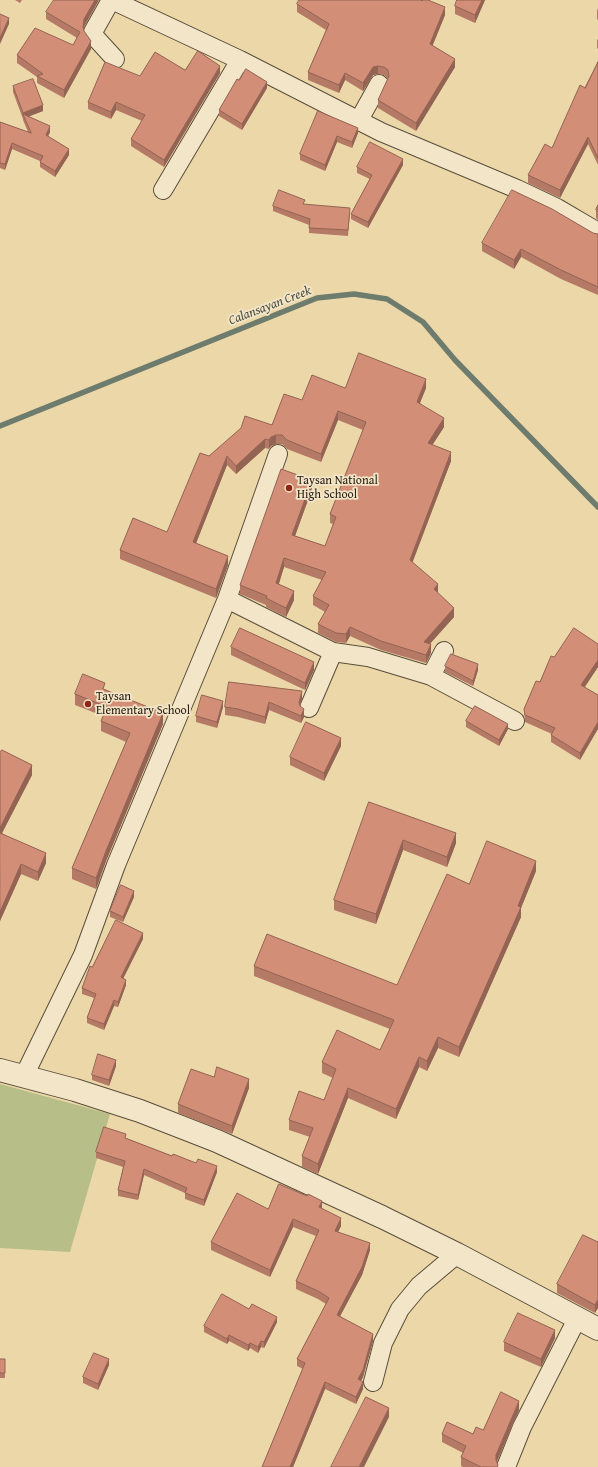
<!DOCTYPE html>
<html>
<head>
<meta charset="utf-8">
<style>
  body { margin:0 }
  canvas { display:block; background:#ecd7a9 }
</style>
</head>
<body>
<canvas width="598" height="1467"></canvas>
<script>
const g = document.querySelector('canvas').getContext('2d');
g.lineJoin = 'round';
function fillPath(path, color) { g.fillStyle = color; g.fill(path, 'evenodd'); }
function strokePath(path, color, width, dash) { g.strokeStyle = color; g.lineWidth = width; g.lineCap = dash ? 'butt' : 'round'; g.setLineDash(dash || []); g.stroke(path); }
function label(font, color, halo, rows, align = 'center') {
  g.font = font + ' "Gentium Book Plus",serif'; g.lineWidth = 3.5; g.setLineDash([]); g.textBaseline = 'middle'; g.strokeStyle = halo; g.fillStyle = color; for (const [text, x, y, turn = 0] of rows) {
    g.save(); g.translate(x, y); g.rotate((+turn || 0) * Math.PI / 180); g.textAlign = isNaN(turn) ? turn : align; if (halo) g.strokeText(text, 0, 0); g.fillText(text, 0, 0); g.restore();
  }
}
fillPath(new Path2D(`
  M0,1084L110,1114L70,1252L0,1248Z`), '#b8be87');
strokePath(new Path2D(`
  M0,426L317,298L354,294L387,299L423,322L455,360L598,507`), '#6d7c6d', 5.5);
const minor = new Path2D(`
  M111,0L93,32L94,36L115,59
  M112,0L240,60L381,132L517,189L557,208L598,232
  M359,120L379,84
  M163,190L240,60
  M227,599L333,652L368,657L431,676L515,721
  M431,676L444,651
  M309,708L333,652
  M24,1076L83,955L116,865L227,599L278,454
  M373,1382L383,1343L400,1309L419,1286L457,1254
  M506,1467L522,1427L578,1317`);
const tertiary = new Path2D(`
  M0,1070L75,1090L140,1111L217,1141L382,1217L457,1254L598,1329`);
strokePath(minor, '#5a4e3b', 20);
strokePath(tertiary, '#5a4e3b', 24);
strokePath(minor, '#f3e5c7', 18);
strokePath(tertiary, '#f3e5c7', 22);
fillPath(new Path2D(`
  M15,0H22L20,3Z
  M485,0L475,23L455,14V6Z
  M297,4L445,15L432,46L455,67L416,131L378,108V100L388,79L384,75L378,74L373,75L363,91L345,80L339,93L308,80V72L326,30L297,12Z
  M598,8V20L597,19V11Z
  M46,12L84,27L83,30L91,49L64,98L37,83V77L17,63V55L73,45L77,38L46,19Z
  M598,39V49L597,48V40Z
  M598,62V165L588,144L560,198L528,183V175L552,148Z
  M185,70L220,73L164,167L131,146V139L142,121L116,110L111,119L88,109V102L140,76Z
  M239,80L267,88L242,130L219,116V110Z
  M13,86L43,111L29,116L50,132L48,136L69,155L55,177L40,167V161L12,149L5,170L0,168V122L28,132L23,120V118V119L13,92Z
  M318,111L358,133L352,148L337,142L325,171L300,160V154Z
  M403,165L368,228L351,219V214L370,179L357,173V167Z
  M598,205V220L596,218V210Z
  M273,206L350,213L348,236L309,233V225L273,211Z
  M598,234V295L561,279L521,257L514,269L482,251V243Z
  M345,388H426L420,403L444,427L432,445L451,461L412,562L438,592V593L454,617L430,644L431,653L426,663L381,650L350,636L346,643L336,642L318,633V624L325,612L313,605V596L322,580L284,567L279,584L294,600L286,617L266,607V605L240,594V585L312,489L295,536L325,546L333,524L330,523V514L363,430L338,420L321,462L287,449L282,444H276L271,446L269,449L265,448L236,474L227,465L196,543L228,565L216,598L120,559V550L167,532L209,456L272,425L302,400Z
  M598,644V667L585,687L580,760L551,742V735L552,734L525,722L524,709L554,657Z
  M231,647L314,670L305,690L231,655Z
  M445,666L478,670L473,686L445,672Z
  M105,689L163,724L106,861L96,889L72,879V868L126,742L101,731V721L103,716L75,705V694Z
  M302,699L300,705L304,717L301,723L269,710L265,724L238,717L225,715V707Z
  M223,707L217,728L196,722V716Z
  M466,721L508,729L499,746L466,727Z
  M341,746L324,781L290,765V757Z
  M0,753L32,775L2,833L46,863L38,881L21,874L0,921Z
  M369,802L456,843L447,867L403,850L376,924L334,910V900Z
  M536,871L521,908V917L459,1057L438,1048L427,1071L419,1067L396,1119L348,1098L318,1174L302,1167V1156L310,1137L289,1130V1120L324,1100L333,1078L322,1073V1062L380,1050L390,1029L254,976V966L397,985L469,884Z
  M134,897L123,922L110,917V911Z
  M143,939L123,978L126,985L118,1007L114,1006L104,1030L87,1023V1018L94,998L82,994V988L92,967Z
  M116,1066L109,1086L92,1080V1075Z
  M214,1077L249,1088L232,1134L178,1113V1104Z
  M126,1138L172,1156L217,1172L204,1206L185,1199V1193L144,1175L138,1200L118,1196V1190L123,1167L96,1158V1152Z
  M322,1208V1209L341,1226L338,1232L370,1250L362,1275L340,1316L373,1341L363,1377L361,1381L363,1389L356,1404L325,1389L293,1467H262L303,1369L297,1366V1359L326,1304L318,1299L296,1289V1281L316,1236L293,1227L270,1277L211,1250V1242L268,1209Z
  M598,1242L595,1313L557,1293V1284Z
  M249,1309L277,1322L264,1348L261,1347L258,1353L250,1348L248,1351L229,1341L227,1344L204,1332V1326Z
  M555,1338L541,1367L504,1351V1342Z
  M0,1359H5V1378H0Z
  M109,1365L98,1390L83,1383V1377Z
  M519,1410L497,1462L498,1467H463L461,1466V1457L463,1453L442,1442V1434H473L483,1430Z`), '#b57a66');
fillPath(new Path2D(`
  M95,0H99L84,27L83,34V27L84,19Z
  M482,0H485L475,23V15Z
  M445,7V15L430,52V44Z
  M9,18V24L0,44V38Z
  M91,41V49L64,98V90Z
  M455,59V67L416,131V123Z
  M220,66V73L164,167V160Z
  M378,66V74L373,75L363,91V83L373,67Z
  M345,73V80L339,93V85Z
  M267,82V88L242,130V124Z
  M116,102V110L111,119V112Z
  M43,105V111L25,118L23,114V119V113Z
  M50,126V132L46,141V135Z
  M358,128V133L352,148V142Z
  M337,136V142L325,171V165Z
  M588,137V144L560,198V190Z
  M12,143V149L5,170V164Z
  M69,149V155L55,177V171Z
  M403,159V165L368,228V222Z
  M521,249V257L514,269V260Z
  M426,379V388L417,410V402Z
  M338,411V420L321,462V454Z
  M444,418V427L428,452V443Z
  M276,435V444L271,446L269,449V440L271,437Z
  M265,439V448L236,474V466Z
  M451,452V461L410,569V560Z
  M227,456V465L193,551V542Z
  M312,480V489L292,544V535Z
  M228,556V565L216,598V589Z
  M284,558V567L276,592V583Z
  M438,584V592L434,598V589Z
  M294,591V600L286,617V608Z
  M454,608V617L424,650V642Z
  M350,627V636L346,643V634Z
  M431,644V653L426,663V655Z
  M598,660V667L581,692V685Z
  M314,662V670L305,690V683Z
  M478,664V670L473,686V681Z
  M302,691V699L299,710V702Z
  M223,701V707L217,728V722Z
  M269,702V710L265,724V717Z
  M304,709V717L301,723V716Z
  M163,713V724L106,861L96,889V878L106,851Z
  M598,722V729L580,760V753Z
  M508,724V729L499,746V740Z
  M341,738V746L324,781V773Z
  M32,765V775L0,837V828Z
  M456,833V843L447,867V857Z
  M403,840V850L376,924V914Z
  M46,853V863L38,881V872Z
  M536,861V871L521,908V917L459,1057V1047Z
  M21,864V874L0,921V912Z
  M134,891V897L123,922V917Z
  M143,933V939L121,983V977Z
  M126,980V985L118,1007V1002Z
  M114,1000V1006L104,1030V1024Z
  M438,1037V1048L427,1071V1061Z
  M419,1057V1067L396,1119V1109Z
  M116,1060V1066L109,1086V1080Z
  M249,1079V1088L232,1134V1126Z
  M348,1088V1098L318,1174V1164Z
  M217,1166V1172L204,1206V1200Z
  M144,1169V1175L138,1200V1195Z
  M322,1201V1208L319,1215V1207Z
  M341,1218V1226L335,1238V1231Z
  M293,1219V1227L270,1277V1270Z
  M370,1243V1250L362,1275L337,1322V1315Z
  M598,1299V1308L595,1313V1305Z
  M277,1317V1322L264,1348V1342Z
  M555,1330V1338L541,1367V1359Z
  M373,1334V1341L363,1377L358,1387V1379Z
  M229,1335V1341L227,1344V1339Z
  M261,1341V1347L258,1353V1347Z
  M250,1343V1348L248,1351V1345Z
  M109,1359V1365L98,1390V1384Z
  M325,1382V1389L293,1467H290Z
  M363,1382V1389L356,1404V1397Z
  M519,1401V1410L496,1463V1467V1455Z
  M389,1408V1417L364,1467H359Z`), '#936353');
const building = new Path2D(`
  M54,0H95L84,19L83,27L84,31L91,41L64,90L37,76L43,74L17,55L35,28L73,45L80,32L46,12Z
  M299,0H421L422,1L423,0H428L445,7L430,44L455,59L416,123L378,100L389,76L388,70L384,67L378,66L373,67L363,83L345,73L339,85L308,72L329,24L297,4Z
  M457,0H482L475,15L455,6Z
  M0,14L9,18L0,38Z
  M198,51L220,66L164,160L131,139L145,115L116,102L111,112L88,102L105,62L140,76L155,52L185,70Z
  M598,62V158L588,137L560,190L528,175L545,144L552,148L580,85L585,88Z
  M246,69L267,82L242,124L219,110L237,79L239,80Z
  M33,79L43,105L23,113L13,86Z
  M318,111L358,128L352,142L337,136L325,165L300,154Z
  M23,114L50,126L46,135L69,149L55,171L40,162L43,156L12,143L5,164L0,163V122L31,133Z
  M370,142L403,159L368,222L351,214L372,175L357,167Z
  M279,190L305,200L303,204L350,208L348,230L309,228L310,219L273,206Z
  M512,190L552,209L593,233L598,234V287L561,270L521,249L514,260L482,243Z
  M598,205V212L596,210Z
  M359,353L426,379L417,402L444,418L428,443L451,452L410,560L438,584L434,589L454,608L424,642L431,644L426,655L381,641L350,627L346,634L336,633L318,624L329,605L313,596L326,572L284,558L276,583L294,591L286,608L266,598L267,596L240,585L281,469L312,480L292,535L325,546L336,517L330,514L366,422L338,411L321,454L287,440L282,435H276L271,437L269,440L265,439L236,466L227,456L193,542L228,556L216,589L120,550L133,518L167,532L200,453L209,456L241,428L245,416L272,425L284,394L302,400L312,375L345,388Z
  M240,628L314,662L305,683L231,647Z
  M574,628L598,644V660L581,685L598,695V722L580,753L551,735L555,728L525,715L524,709L536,681L540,682L551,656L554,657Z
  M451,654L478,664L473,681L445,666Z
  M83,674L105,683L103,689L163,713L106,851L96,878L72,868L130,733L101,721L107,707L75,694Z
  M229,682L302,691L299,702L300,706L304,709L301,716L269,702L265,717L238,709L225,707Z
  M202,695L223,701L217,722L196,716Z
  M475,706L508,724L499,740L466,721Z
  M306,722L341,738L324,773L290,757Z
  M2,750L32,765L0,828V753Z
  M369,802L456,833L447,857L403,840L376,914L334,900Z
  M0,833L46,853L38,872L21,864L0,912Z
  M487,841L536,861L518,906L521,907L459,1047L438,1037L427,1061L419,1057L396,1109L348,1088L318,1164L302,1156L313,1128L289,1120L299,1091L324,1100L336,1069L322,1062L337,1030L380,1050L394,1020L254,966L267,934L397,985L447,874L469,884Z
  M121,885L134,891L123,917L110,911Z
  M116,920L143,933L121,977L126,980L118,1002L114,1000L104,1024L87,1018L96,994L82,988L90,966L92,967Z
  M98,1054L116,1060L109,1080L92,1075Z
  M217,1067L249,1079L232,1126L178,1104L191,1069L214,1077Z
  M104,1127L126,1134L125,1138L172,1156L173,1154L196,1163L198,1159L217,1166L204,1200L185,1193L187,1188L144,1169L138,1195L118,1190L125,1161L96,1152Z
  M279,1184L307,1196L308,1194L322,1201L319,1207L341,1218L335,1231L370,1243L362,1267L337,1315L373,1334L363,1370L358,1379L363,1382L356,1397L325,1382L290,1467H262L305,1363L297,1359L329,1298L318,1291L296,1281L319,1230L293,1219L270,1270L211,1242L237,1193L268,1209Z
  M583,1235L598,1242V1299L595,1305L557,1284Z
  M222,1294L249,1309L252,1304L277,1317L264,1342L261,1341L258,1347L250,1343L248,1345L229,1335L227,1339L204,1326Z
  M518,1313L555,1330L541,1359L504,1342Z
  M94,1353L109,1359L98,1384L83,1377Z
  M0,1359H5V1373H0Z
  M501,1392L519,1401L496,1455V1460L498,1465L497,1467H481L461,1457L466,1446L442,1434L447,1422L473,1434L476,1427L483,1430Z
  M366,1397L389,1408L359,1467H331Z`);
fillPath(building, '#d28e77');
strokePath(building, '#936353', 1);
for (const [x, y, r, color] of [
  [289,488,4,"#8f2418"],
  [88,704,4,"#8f2418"]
]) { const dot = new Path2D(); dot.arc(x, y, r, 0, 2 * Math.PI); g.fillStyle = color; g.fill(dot); strokePath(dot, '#f3e5c7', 1.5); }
label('12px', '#2a2016', '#f3e5c7', [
  ["Taysan National",297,481],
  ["High School",297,495],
  ["Taysan",96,697],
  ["Elementary School",96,711]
], 'left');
label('italic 13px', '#4b4e42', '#f3e5c7', [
  ["Calansayan Creek",270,306,-21]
]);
</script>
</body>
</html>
